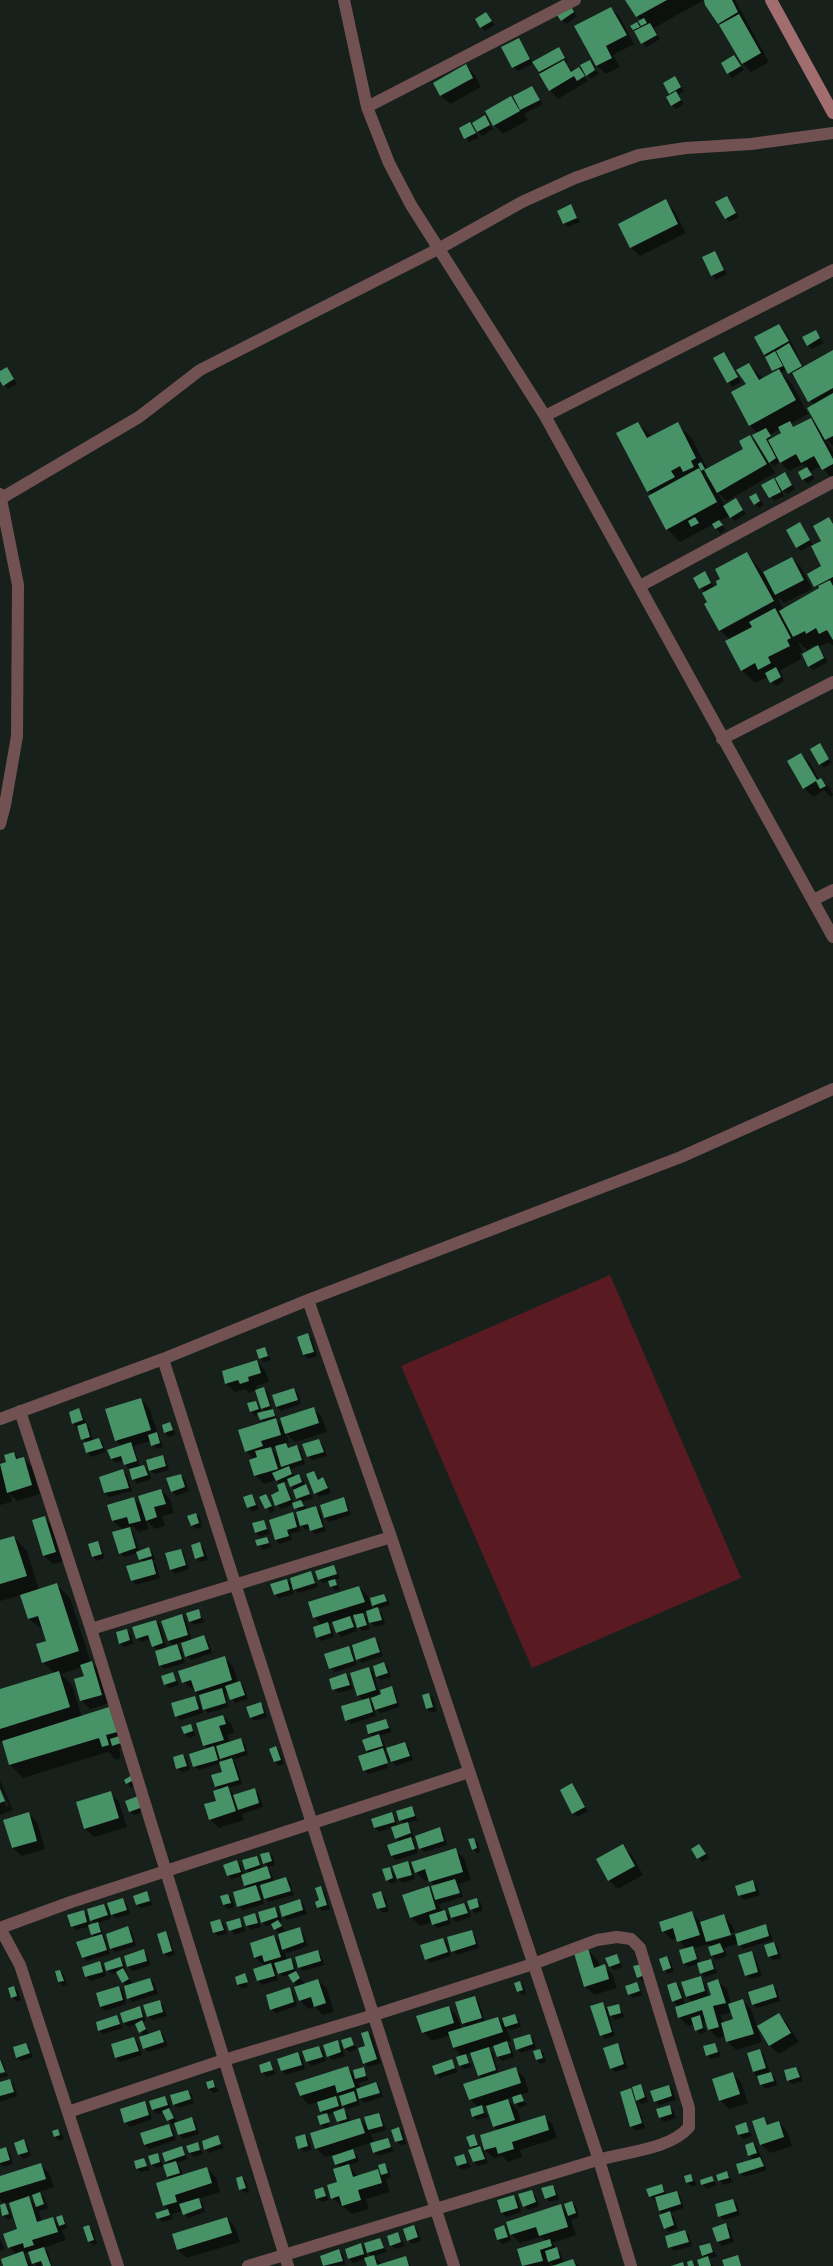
<!DOCTYPE html>
<html>
<head>
<meta charset="utf-8">
<style>
  body { margin:0 }
  canvas { display:block; background:#18201b }
</style>
</head>
<body>
<canvas width="833" height="2266"></canvas>
<script>
const g = document.querySelector('canvas').getContext('2d');
g.lineJoin = 'round';
function fillPath(path, color) { g.fillStyle = color; g.fill(path, 'evenodd'); }
function strokePath(path, color, width, dash) { g.strokeStyle = color; g.lineWidth = width; g.lineCap = dash ? 'butt' : 'round'; g.setLineDash(dash || []); g.stroke(path); }
fillPath(new Path2D(`
  M610,1275L741,1578L532,1668L401,1366Z`), '#5a1a22');
fillPath(new Path2D(`
  M627,0H704L654,28L660,39L646,47L632,26L637,23L641,29L644,27L641,21Z
  M705,0H735L769,62L751,72L743,64L720,24L706,5Z
  M611,8L620,17L634,44L613,55L620,67L606,74L597,66L576,27Z
  M572,9L577,16L566,24L562,20Z
  M486,13L495,25L485,31L481,27Z
  M519,39L533,63L558,48L568,62L566,63L573,72L579,68L588,81L558,99L550,90L534,63L518,71L513,67L503,48Z
  M734,57L744,70L732,78L722,64Z
  M589,61L599,74L591,79L586,74Z
  M466,66L474,74L481,87L450,104L441,96L434,83Z
  M674,78L684,91L678,95L684,104L676,109L672,105V95L670,93Z
  M532,87L543,104L524,114L528,120L503,134L493,124L511,98L518,105Z
  M485,117L493,129L482,136L477,131Z
  M470,124L479,138L469,142L461,129Z
  M727,197L739,217L730,222L726,218Z
  M665,201L674,210L686,233L640,256L631,248Z
  M570,206L580,222L568,227L564,223Z
  M715,252L727,274L716,280L712,275Z
  M779,325L787,334L804,368L833,352V446L825,439L833,452V477L831,478L821,466L810,472L815,479L807,484L800,473L808,468L803,464L789,471L780,462L774,466L769,462L775,473L727,501L717,492L725,506L736,500L746,514L735,521L730,516L719,521L726,530L720,533L714,524L680,542L667,529L652,495L648,491L638,423L651,436L677,424L691,437L708,470L745,449L750,436L758,444V433L750,426L733,393L748,384L749,364L763,379L775,372L765,354ZM788,369L793,377L795,376L814,406L818,427L811,419L795,428L790,424L808,414L792,384L781,373ZM780,429L782,433L773,439L770,435ZM707,473L712,483L704,475Z
  M815,331L824,343L812,349L808,345Z
  M724,354L741,382L732,387L715,358Z
  M7,368L17,384L8,389L0,379V372Z
  M785,474L795,489L787,494L780,487L784,496L774,501L763,486Z
  M756,495L764,505L759,508L755,504Z
  M829,519L833,523V646L829,642L818,647L828,662L813,670L809,666L817,647L815,645L807,650L797,640L803,652L799,653L802,659L780,670L784,681L776,686L767,677L755,683L742,670L730,640L720,630L705,593L695,579L705,573L715,588L747,553L763,573L792,558L801,567L812,589L784,603L777,596L783,609L819,590L809,574L826,571L811,545L801,551L797,547L800,524L814,546L822,541Z
  M820,745L832,763L824,768L820,764Z
  M801,754L810,763L819,780L821,779L830,788L833,795L830,797L824,790L813,797L804,788Z
  M307,1335L312,1339L317,1356L308,1359L304,1355Z
  M265,1349L271,1360L264,1362L260,1358Z
  M257,1362L265,1370L269,1382L256,1386L257,1390L264,1388L268,1392L272,1410L278,1419L276,1420L284,1428L314,1409L322,1417L327,1432L295,1442L286,1433L289,1443L286,1444L290,1449L297,1446L301,1450L305,1464L291,1469L295,1477L299,1476L303,1480L313,1498L302,1502L307,1510L316,1508L320,1512L326,1531L315,1534L310,1528L306,1530L302,1526L298,1513H300L294,1504L281,1509L277,1505L281,1485L277,1480L264,1484L255,1475L254,1459L246,1451L264,1423L259,1414L255,1416L251,1412L256,1402L262,1408L256,1390L249,1393L246,1389L235,1392L226,1384ZM260,1406L266,1412L262,1413ZM276,1447L279,1457L271,1449ZM289,1480L300,1501L294,1504L288,1488L283,1483Z
  M293,1389L298,1393L301,1404L281,1411L277,1407Z
  M141,1399L149,1408L163,1447L156,1449L151,1441L134,1446L140,1467L144,1466L148,1470L151,1479L137,1484L124,1460L116,1463L112,1459L122,1446L117,1441Z
  M79,1410L90,1429L93,1441L99,1439L103,1443L106,1452L91,1457L87,1452L86,1443L73,1423Z
  M170,1424L176,1434L169,1437L165,1433Z
  M319,1441L323,1445L327,1456L312,1460L308,1456Z
  M14,1453L20,1459L23,1458L32,1467L40,1494L17,1501L10,1494L12,1502L0,1505V1465L8,1463Z
  M162,1456L166,1460L169,1470L154,1474L150,1470Z
  M123,1471L127,1475L132,1491L109,1497L105,1493Z
  M314,1472L320,1480L323,1479L327,1483L331,1493L319,1497L315,1493Z
  M181,1475L185,1479L189,1491L176,1496L172,1491Z
  M161,1490L170,1499L174,1513L162,1516L165,1526L155,1529L146,1520L149,1529L139,1532L133,1526L129,1528L133,1532L140,1552L149,1549L153,1553L155,1560L152,1561L156,1564L160,1578L136,1585L132,1581L128,1567L143,1562L138,1553L124,1557L120,1553L123,1530L113,1521L109,1506L133,1498L143,1507Z
  M251,1495L259,1509L252,1512L244,1498Z
  M266,1495L275,1510L270,1513L261,1497Z
  M343,1499L347,1503L351,1515L329,1522L325,1518Z
  M196,1514L200,1518L202,1527L196,1529L192,1525Z
  M292,1514L296,1518L301,1531L290,1534L292,1540L280,1544L276,1540L270,1521Z
  M44,1517L53,1526L64,1561L53,1564L44,1556Z
  M264,1521L270,1533L260,1537L256,1532Z
  M14,1537L27,1551L39,1590L57,1585L70,1598L91,1663L101,1671L110,1703L90,1709L82,1701L85,1677L82,1667L61,1674L72,1685L82,1717L109,1709L124,1747L119,1749L121,1758L116,1760L108,1752L23,1778L10,1765L4,1745L0,1741V1690L54,1673L43,1662L47,1642L44,1631L29,1619L22,1595L0,1601V1542Z
  M266,1538L272,1547L263,1550L257,1541Z
  M97,1543L101,1547L105,1558L97,1561L93,1557L90,1545Z
  M200,1544L204,1548L208,1560L200,1562L196,1558Z
  M180,1550L184,1554L189,1569L175,1574L171,1570Z
  M334,1566L340,1578L334,1580L340,1589L335,1591L329,1581L323,1583L319,1579Z
  M311,1573L316,1581L295,1588V1590L291,1586L294,1594L279,1598L275,1594L287,1580L294,1587Z
  M317,1583L318,1587L298,1593L295,1590Z
  M359,1587L368,1596L373,1610L377,1609L373,1605L384,1595L388,1599L390,1605L378,1609L382,1613L385,1624L375,1627L367,1619L370,1629L362,1631L355,1624L357,1631L341,1637L337,1632L334,1622L328,1624L331,1627L334,1637L321,1641L317,1637L322,1625L314,1617ZM367,1612L370,1622L362,1614ZM354,1616L357,1625L350,1617Z
  M198,1611L205,1622L194,1625L190,1621Z
  M182,1616L186,1620L192,1641L204,1637L208,1641L212,1653L191,1660L187,1656L182,1642L175,1644L181,1650L185,1663L164,1669L160,1665L159,1651L153,1646L151,1639L141,1642L137,1638L156,1621L160,1625L167,1649L175,1647L169,1640Z
  M127,1630L131,1635L134,1644L124,1647L120,1643Z
  M375,1639L379,1643L383,1656L362,1663L358,1659Z
  M348,1648L352,1652L357,1665L335,1672L331,1668Z
  M224,1658L233,1666L238,1683L244,1686L248,1699L235,1703L229,1693L225,1694L229,1707L208,1713L204,1709L200,1696L184,1682Z
  M384,1663L388,1667L391,1677L381,1680L377,1676Z
  M369,1668L373,1672L380,1696L391,1688L395,1692L400,1707L381,1713L373,1706L376,1716L351,1724L347,1720L364,1701L358,1695ZM372,1696L376,1706L367,1698Z
  M172,1673L179,1685L169,1688L165,1684Z
  M346,1675L350,1679L353,1689L338,1693L334,1689Z
  M429,1694L433,1698L437,1711L431,1713L427,1709Z
  M195,1697L199,1701L203,1713L181,1720L176,1716Z
  M260,1703L264,1707L267,1717L255,1721L251,1717Z
  M223,1716L232,1725L234,1733L227,1735L230,1743L241,1740L245,1744L248,1755L233,1760L236,1763L242,1784L228,1788L235,1795L255,1790L259,1794L263,1807L242,1814L244,1820L219,1828L210,1819L220,1790L216,1787L213,1776L224,1773L221,1763L199,1770L194,1766L208,1749L204,1745ZM218,1755L225,1762L221,1763Z
  M386,1720L392,1732L379,1736L383,1740L386,1749L405,1744L409,1748L413,1760L396,1766L388,1758L390,1767L386,1753H383L388,1768L368,1774L364,1770L370,1754L367,1751L373,1737L369,1734L367,1726ZM388,1750L390,1757L384,1751Z
  M190,1725L196,1735L189,1738L185,1734Z
  M276,1748L280,1752L284,1764L279,1766L275,1762Z
  M183,1755L187,1759L190,1770L182,1772L177,1768Z
  M132,1777L137,1784L131,1788L126,1780Z
  M0,1780L13,1810L0,1815V1792L6,1807L9,1806L0,1786Z
  M572,1785L588,1811L578,1817L573,1813Z
  M110,1793L119,1802L127,1827L94,1837L85,1829Z
  M138,1798L146,1811L134,1815L130,1811Z
  M411,1808L418,1820L407,1823L411,1828L414,1837L440,1829L444,1833L447,1845L424,1852L420,1848L416,1837L411,1838L415,1842L418,1853L396,1860L392,1856L389,1846L400,1842L396,1838L393,1827L379,1832L375,1828L391,1814L395,1818L398,1827L405,1824L400,1820Z
  M28,1813L37,1822L45,1849L22,1856L13,1848Z
  M473,1839L478,1843L480,1852L477,1853L473,1849Z
  M699,1845L709,1858L702,1862L698,1858Z
  M622,1846L631,1854L643,1875L618,1889L609,1880L598,1859Z
  M455,1850L464,1858L471,1880L459,1884L463,1897L439,1904L442,1913L445,1912L449,1916L451,1924L437,1928L432,1922L420,1926L411,1917L428,1888L435,1895V1886L429,1879L425,1881L416,1872Z
  M269,1853L273,1857L275,1865L268,1867L264,1863Z
  M256,1857L263,1869L267,1868L271,1872L274,1881L286,1878L290,1882L294,1895L269,1902L265,1898L261,1886L257,1887L260,1890L264,1904L243,1910L238,1906L248,1889L242,1876L232,1879L228,1875L237,1862L241,1866L244,1875L250,1873L246,1869Z
  M407,1862L411,1866L415,1879L402,1883L394,1875L397,1882L391,1884L387,1880L389,1868L397,1876Z
  M753,1882L757,1886L760,1895L744,1900L740,1896L737,1887Z
  M321,1888L325,1892L330,1909L322,1911L318,1907Z
  M146,1893L153,1905L141,1908L137,1904Z
  M381,1893L385,1897L389,1911L383,1913L379,1908Z
  M228,1895L232,1899L234,1907L228,1909L224,1905Z
  M476,1899L481,1903L483,1911L475,1913L471,1909Z
  M123,1900L127,1904L130,1914L116,1918L108,1910L111,1919L97,1923L101,1927L110,1954L87,1961L83,1957L95,1938L90,1926L76,1930L72,1926L83,1911L91,1919L104,1905L112,1913ZM88,1916L93,1921L95,1924L90,1925Z
  M300,1901L304,1905L307,1914L287,1920L283,1916Z
  M464,1904L468,1908L471,1917L456,1922L452,1918L449,1909Z
  M275,1908L279,1912L282,1921L279,1922L285,1930L279,1934L272,1924L266,1926L262,1922Z
  M692,1913L701,1923L724,1916L732,1925L735,1932L710,1940V1942L765,1925L769,1930L773,1940L743,1949L739,1943L724,1948L727,1956L716,1960L712,1956V1947L709,1944L694,1948L700,1963L710,1960L714,1964L717,1973L705,1977L701,1973L698,1964L688,1967L684,1963L686,1949L677,1938L672,1940L663,1931Z
  M254,1915L258,1919L261,1927L251,1930L247,1926L245,1918Z
  M220,1920L224,1924L227,1934L218,1936L214,1932Z
  M240,1920L246,1931L234,1935L228,1923Z
  M128,1928L132,1932L136,1946L115,1952L111,1948Z
  M299,1929L303,1933L308,1946L287,1953L284,1949L287,1960L290,1959L294,1963L297,1973L305,1984L318,1980L327,1989L334,2012L323,2015L315,2007L308,2009L300,2000L298,1987L289,1975L283,1977L277,1969L275,1970L278,1980L262,1985L258,1981L265,1966L255,1957L274,1936L282,1944Z
  M471,1931L475,1935L479,1948L457,1955L453,1951Z
  M165,1933L169,1937L175,1955L168,1957L164,1953Z
  M443,1939L447,1943L451,1956L430,1963L426,1959Z
  M774,1943L778,1947L781,1958L773,1960L769,1956Z
  M588,1950L597,1959L600,1967L604,1966L613,1975L617,1988L594,1995L585,1986Z
  M143,1951L147,1955L151,1965L133,1971L128,1967L125,1957Z
  M317,1951L321,1955L324,1965L303,1971L299,1967Z
  M751,1952L755,1956L762,1976L750,1979L746,1975Z
  M616,1955L623,1967L614,1970L610,1966Z
  M667,1958L671,1962L674,1972L668,1974L664,1970Z
  M120,1959L124,1963L126,1970L123,1971L133,1984L150,1979L154,1983L158,1994L133,2002L128,1998L127,1986L117,1973L112,1974L107,1970Z
  M100,1963L104,1967L106,1976L90,1981L86,1976Z
  M642,1965L649,1979L642,1981L638,1977Z
  M60,1971L64,1975L67,1985L63,1986L59,1982Z
  M245,1975L249,1979L251,1986L248,1978H245L248,1987L242,1989L238,1985Z
  M700,1978L704,1982L709,1997L712,1996L718,1981L727,1989L731,2004L742,2000L751,2009L762,2042L736,2050L728,2042L726,2036L717,2038L709,2029L706,2020L703,2021L706,2032L700,2034L694,2024L688,2026L679,2017V2007L673,2001L676,1983L680,1988L685,2004L693,2002L687,1997L683,1983ZM732,2012L734,2020L723,2024L721,2015Z
  M520,1982L524,1986L526,1994L522,1995L518,1991Z
  M637,1983L643,1995L633,1998L629,1994Z
  M773,1986L777,1990L780,2001L757,2008L753,2004Z
  M14,1987L18,1991L21,2000L17,2002L13,1998L9,1989Z
  M119,1987L123,1991L126,2004L105,2011L101,2007Z
  M290,1989L294,1993L297,2006L276,2013L271,2009Z
  M475,1998L479,2002L485,2022L498,2018L506,2026L515,2016L519,2020L521,2027L510,2030L506,2027L511,2041L506,2042L511,2047L514,2057L502,2061L498,2057L495,2046L488,2048L493,2053L499,2074L515,2069L524,2077L529,2092L520,2095L527,2105L519,2108L513,2097L506,2099L517,2109L521,2123L544,2116L553,2125L557,2138L520,2150L522,2157L508,2162L502,2156L494,2158L485,2150L498,2131L494,2127L487,2105L482,2107L488,2117L477,2120L473,2116L478,2107L470,2099L483,2079L479,2075L472,2053L466,2055L472,2067L464,2069L460,2065L462,2056L454,2048L450,2035L432,2041L423,2032L449,2007L457,2016L462,2029L467,2028L463,2024Z
  M159,2001L163,2005L167,2016L152,2020L148,2016Z
  M602,2003L607,2009L618,2005L625,2017L615,2020L608,2012L615,2036L605,2039L601,2035Z
  M139,2008L143,2012L146,2021L142,2022L150,2035L160,2031L164,2035L168,2046L148,2052L144,2048V2036L136,2024L128,2027L124,2023L121,2013Z
  M779,2015L787,2023L799,2042L779,2054L770,2046L759,2026Z
  M116,2017L123,2028L103,2034L99,2030Z
  M368,2032L372,2036L381,2063L368,2067L364,2063Z
  M530,2036L534,2040L536,2048L521,2053L517,2049Z
  M351,2038L357,2049L349,2052L345,2048Z
  M134,2039L138,2043L142,2055L120,2062L116,2058Z
  M337,2042L341,2046L345,2056L332,2060L328,2056Z
  M26,2044L30,2048L33,2057L21,2061L17,2057Z
  M715,2044L721,2056L711,2059L707,2055Z
  M617,2045L621,2049L628,2068L615,2072L611,2068Z
  M319,2047L323,2051L326,2061L311,2066L307,2062L304,2052Z
  M540,2050L544,2054L546,2062L541,2064L537,2060L534,2052Z
  M760,2051L764,2055L770,2073L775,2077L777,2085L765,2089L754,2072Z
  M298,2054L302,2058L305,2069L286,2075L282,2071Z
  M0,2057L6,2070L0,2072Z
  M452,2061L458,2072L440,2078L436,2074Z
  M270,2063L276,2074L266,2077L260,2066Z
  M348,2068L355,2076L363,2069L369,2080L359,2083L360,2089L376,2084L380,2088L383,2097L364,2103L357,2095L360,2105L347,2109L343,2105L340,2095L335,2097L340,2102L342,2110L348,2114L350,2122L360,2119L368,2127L378,2114L382,2118L386,2130L373,2134L370,2130L374,2143L388,2139L394,2151L378,2156L374,2152L371,2143L351,2149L357,2155L359,2162L349,2165L358,2177L377,2171L383,2176L379,2165L384,2164L388,2168L391,2177L386,2179L390,2192L366,2199L369,2209L352,2214L332,2198L339,2183L340,2168L336,2164L333,2155L325,2157L316,2148L326,2130L321,2125L319,2117L325,2115L321,2111L318,2102L309,2105L301,2096L297,2084ZM335,2112L341,2125L333,2127L329,2118L333,2128L330,2129L327,2118H329L326,2115Z
  M796,2068L800,2072L803,2081L792,2084L788,2080Z
  M7,2073L8,2076L0,2078V2075Z
  M732,2073L741,2082L748,2103L729,2109L720,2100Z
  M9,2080L14,2084L17,2096L0,2102V2083Z
  M213,2081L219,2091L213,2093L209,2088Z
  M640,2086L644,2090L648,2102L641,2104L636,2099L645,2128L636,2131L631,2126L630,2090L635,2095Z
  M669,2086L673,2090L676,2100L659,2105L655,2101Z
  M188,2091L192,2095L194,2103L178,2108L174,2104Z
  M165,2098L169,2102L171,2109L170,2110L178,2123L192,2118L196,2123L199,2134L183,2139L179,2134L176,2123L172,2125L164,2112L157,2114L153,2110Z
  M144,2102L148,2107L152,2119L130,2127L126,2123L122,2110Z
  M669,2106L673,2110L676,2118L664,2122L660,2118Z
  M764,2119L770,2125L779,2122L787,2131L792,2146L770,2153L761,2144Z
  M745,2124L752,2136L743,2139L739,2134Z
  M169,2126L173,2130L176,2140L149,2149L145,2145L142,2134Z
  M399,2128L403,2132L406,2144L400,2145L396,2141Z
  M58,2130L62,2134L64,2139L59,2141L55,2137Z
  M304,2135L308,2139L312,2150L304,2152L300,2148Z
  M474,2136L484,2152L488,2163L478,2166L474,2162V2149L471,2146Z
  M218,2137L224,2148L209,2153L205,2149Z
  M23,2141L28,2145L31,2156L23,2159L19,2155Z
  M753,2143L757,2147L767,2170L744,2177L740,2173L754,2160L749,2155Z
  M197,2144L203,2154L194,2157L190,2153Z
  M6,2148L10,2153L13,2164L4,2167L0,2163V2150Z
  M182,2148L188,2159L177,2163L180,2167L183,2176L207,2169L216,2177L220,2192L198,2199L203,2203L205,2212L188,2218L183,2211L172,2214L173,2219L162,2222L156,2214L169,2210L164,2205L171,2180L168,2177L170,2165L166,2161Z
  M157,2155L164,2166L156,2168L152,2164Z
  M464,2155L471,2167L462,2170L458,2166Z
  M144,2160L150,2170L141,2172L137,2168Z
  M40,2164L49,2173L54,2187L39,2192L44,2197L48,2208L39,2211L42,2222L53,2219L60,2226L57,2217L62,2216L68,2228L62,2230L66,2240L43,2248L48,2252L52,2266H36L30,2252L24,2254L33,2266H4L17,2255L9,2247L19,2230L22,2200V2198L4,2204L9,2209L12,2218L8,2220L3,2216L0,2206L4,2205L0,2200V2177ZM33,2194L36,2206L27,2196Z
  M727,2172L733,2182L723,2185L717,2175Z
  M691,2175L697,2185L691,2186L687,2182Z
  M242,2177L246,2181L249,2192L245,2193L241,2189Z
  M711,2177L717,2185L706,2189L701,2181Z
  M661,2185L667,2195L676,2192L680,2196L684,2208L670,2213L674,2217L678,2229L669,2232L665,2228L664,2215L660,2211L657,2199L654,2200L650,2196Z
  M552,2186L556,2190L559,2199L550,2202L546,2198Z
  M323,2189L329,2200L322,2202L317,2198Z
  M531,2192L536,2196L539,2206L528,2210L524,2206Z
  M514,2196L518,2200L521,2212L506,2217L502,2213L499,2201Z
  M732,2200L737,2204L740,2215L724,2220L720,2216Z
  M571,2202L576,2206L579,2217L571,2220L576,2235L552,2243L560,2252L564,2263L573,2260L579,2266H554L549,2261L550,2266H523L518,2250L546,2241L542,2237L520,2243L508,2231L511,2241L502,2244L498,2240L495,2230L504,2227L511,2234L561,2206L568,2213Z
  M227,2218L235,2227L240,2242L187,2258L178,2250Z
  M726,2225L730,2229L734,2242L722,2246L718,2242Z
  M89,2227L93,2231L97,2244L93,2245L89,2241Z
  M414,2227L418,2231L421,2241L412,2244L408,2240Z
  M684,2231L689,2235L692,2246L674,2251L669,2247Z
  M398,2234L405,2246L395,2249L391,2245Z
  M0,2239L5,2249L0,2251Z
  M380,2239L387,2252L374,2256L383,2265L405,2258L411,2266H368L366,2259L353,2263L349,2259L346,2250L361,2245L365,2249L368,2259L372,2256L368,2252Z
  M710,2244L717,2256L708,2259L713,2266H701L706,2258L703,2255Z
  M339,2251L343,2255L346,2265L324,2266L321,2257Z`), '#0007');
fillPath(new Path2D(`
  M625,0H667L636,17Z
  M704,0H732L738,12L718,24L705,5Z
  M611,7L627,35L606,46L612,58L596,66L574,26Z
  M572,8L574,12L561,21L557,15Z
  M486,12L492,21L480,28L475,19Z
  M739,14L761,53L742,64L719,25Z
  M644,18L647,23L641,26L638,21Z
  M637,22L640,27L633,30L630,26Z
  M650,23L657,35L641,44L634,31Z
  M519,38L530,59L512,68L501,47Z
  M559,47L565,58L539,72L532,62Z
  M734,55L741,66L727,74L721,63Z
  M564,60L571,72L579,67L585,76L577,81L574,76L549,91L539,74Z
  M590,60L595,70L586,76L580,65Z
  M466,64L473,78L440,96L433,83Z
  M675,76L681,87L669,94L663,83Z
  M532,86L540,100L520,110L513,96Z
  M676,91L681,100L671,106L666,97Z
  M511,96L520,111L493,126L485,111Z
  M485,115L490,125L477,132L472,123Z
  M470,122L476,133L464,139L459,128Z
  M727,196L736,213L725,219L715,202Z
  M666,199L678,224L630,248L618,224Z
  M571,204L577,218L563,224L557,211Z
  M715,251L724,270L711,276L702,257Z
  M779,324L789,341L764,355L754,337Z
  M816,330L820,338L807,346L802,337Z
  M789,343L802,366L788,374L776,351Z
  M833,350V388L808,402L792,373Z
  M775,351L783,366L772,371L765,357Z
  M724,352L738,377L727,383L713,358Z
  M749,363L759,380L779,369L796,400L749,426L731,392L746,384L736,370Z
  M7,367L14,379L3,386L0,381V371Z
  M833,393V436L825,440L807,408Z
  M811,418L833,459V464L822,470L814,456L801,463L796,454L780,463L768,440L781,433L778,427L790,421L793,427Z
  M638,422L647,438L678,422L696,458L691,461L694,467L683,472L680,466L671,471L675,477L647,492L616,433Z
  M766,428L771,436L766,439L776,458L769,463L752,435Z
  M750,435L767,464L717,493L704,470L743,449L739,441Z
  M701,462L705,469L701,471L698,464Z
  M807,467L812,475L802,480L798,472Z
  M699,468L717,502L666,530L648,496Z
  M785,472L792,485L782,491L775,478Z
  M774,478L781,492L769,498L761,485Z
  M756,493L760,501L754,505L749,497Z
  M736,498L743,510L730,518L723,506Z
  M695,517L699,523L691,527L688,521Z
  M829,517L833,524V577L814,587L807,574L821,566L811,546L821,541L813,526Z
  M719,520L723,525L715,529L712,524Z
  M800,522L810,540L796,548L786,530Z
  M747,552L774,601L719,631L704,604L707,602L702,593L717,585L716,581L720,579L715,569Z
  M792,557L804,580L775,595L763,572Z
  M705,571L711,583L699,589L693,578Z
  M830,580L833,586V640L827,630L819,634L816,628L806,634L805,631L793,637L779,611L819,588L818,586Z
  M775,608L791,638L787,640L790,646L768,657L771,663L758,670L755,663L741,671L725,641L752,627L749,622Z
  M818,645L824,658L808,667L802,654Z
  M776,667L781,677L770,683L765,673Z
  M820,743L829,759L819,765L810,749Z
  M801,753L817,780L821,778L826,786L820,789L816,781L803,789L787,761Z
  M308,1333L314,1352L303,1355L297,1337Z
  M265,1347L268,1356L259,1359L256,1350Z
  M257,1360L261,1373L248,1377L249,1381L240,1384L238,1380L225,1384L222,1371Z
  M264,1387L270,1406L261,1409L255,1390Z
  M294,1388L298,1400L276,1407L272,1395Z
  M141,1398L151,1430L115,1441L105,1409Z
  M256,1401L259,1409L250,1412L247,1403Z
  M314,1407L319,1423L285,1434L280,1418Z
  M79,1408L83,1420L72,1424L69,1412Z
  M273,1409L275,1416L260,1420L257,1413Z
  M276,1418L281,1435L261,1441L263,1446L245,1452L238,1430Z
  M170,1422L173,1430L164,1433L162,1425Z
  M86,1423L90,1437L81,1440L77,1426Z
  M157,1432L160,1443L151,1446L148,1435Z
  M99,1438L103,1448L86,1453L83,1443Z
  M319,1439L324,1452L307,1457L302,1444Z
  M131,1442L137,1461L124,1465L121,1456L111,1459L107,1450Z
  M286,1443L288,1448L297,1445L302,1460L281,1467L275,1446Z
  M271,1447L278,1469L254,1476L249,1460L257,1457L255,1451Z
  M14,1452L16,1459L24,1457L32,1485L7,1493L0,1464L6,1462L4,1455Z
  M163,1455L166,1466L149,1471L146,1460Z
  M144,1465L148,1475L132,1480L129,1469Z
  M289,1466L292,1474L276,1481L272,1473Z
  M123,1469L129,1488L104,1493L99,1477Z
  M314,1471L318,1480L323,1477L328,1488L314,1494L306,1474Z
  M181,1474L185,1487L171,1492L166,1478Z
  M299,1474L302,1482L290,1487L287,1479Z
  M284,1482L291,1500L275,1506L271,1495L279,1491L277,1485Z
  M306,1484L310,1494L296,1499L293,1490Z
  M161,1489L166,1504L154,1507L157,1517L146,1521L138,1496Z
  M252,1494L256,1505L247,1508L243,1497Z
  M266,1494L272,1506L265,1509L259,1497Z
  M134,1497L141,1521L129,1524L127,1517L112,1521L107,1505Z
  M344,1497L348,1511L324,1518L320,1505Z
  M301,1500L304,1506L294,1509L292,1503Z
  M316,1506L323,1527L310,1531L308,1524L300,1526L296,1512Z
  M293,1512L297,1527L287,1530L289,1536L275,1540L269,1520Z
  M196,1513L199,1523L191,1526L187,1516Z
  M45,1516L56,1552L43,1556L32,1520Z
  M264,1520L267,1529L255,1533L252,1523Z
  M130,1527L136,1548L119,1554L112,1532Z
  M14,1536L27,1576L0,1584V1540Z
  M267,1537L269,1543L257,1546L255,1540Z
  M98,1541L102,1554L92,1557L88,1544Z
  M200,1542L204,1556L195,1559L191,1545Z
  M149,1547L152,1556L139,1560L136,1552Z
  M181,1549L186,1565L170,1570L165,1553Z
  M152,1559L156,1574L131,1581L126,1566Z
  M334,1565L337,1574L318,1580L315,1571Z
  M311,1571L315,1583L293,1590L290,1578Z
  M287,1579L290,1590L274,1595L270,1584Z
  M335,1579L337,1585L330,1587L328,1581Z
  M57,1583L79,1651L42,1663L36,1644L46,1641L38,1616L28,1619L20,1595Z
  M359,1586L365,1602L313,1618L308,1602Z
  M384,1594L387,1601L372,1606L370,1598Z
  M378,1607L382,1620L369,1623L366,1611Z
  M199,1609L201,1618L189,1622L186,1613Z
  M363,1613L367,1625L357,1628L353,1615Z
  M182,1614L188,1635L168,1641L161,1621Z
  M350,1616L354,1627L336,1633L332,1622Z
  M156,1620L163,1643L152,1647L148,1635L136,1639L132,1627Z
  M328,1622L331,1633L316,1638L313,1627Z
  M127,1629L130,1640L119,1644L116,1632Z
  M204,1635L209,1649L185,1657L181,1643Z
  M375,1637L380,1652L356,1660L352,1645Z
  M177,1644L182,1659L159,1666L155,1651Z
  M349,1646L354,1661L329,1669L324,1654Z
  M225,1656L232,1680L195,1692L191,1680L182,1683L178,1671Z
  M92,1661L102,1695L80,1701L74,1679L84,1676L80,1665Z
  M384,1662L388,1673L376,1677L373,1666Z
  M369,1667L376,1690L357,1696L350,1673Z
  M59,1671L70,1707L0,1729V1689Z
  M173,1672L176,1681L164,1685L161,1676Z
  M346,1673L350,1685L332,1690L329,1679Z
  M240,1681L245,1695L230,1700L225,1686Z
  M392,1686L397,1703L375,1710L371,1698L381,1694L380,1690Z
  M222,1688L226,1703L203,1710L199,1695Z
  M429,1693L433,1707L426,1709L422,1695Z
  M195,1696L199,1709L175,1717L171,1703Z
  M369,1698L373,1712L345,1721L341,1706Z
  M261,1702L264,1713L250,1718L246,1707Z
  M109,1707L117,1732L106,1735L109,1745L102,1747L99,1738L9,1765L2,1741Z
  M223,1715L226,1724L219,1726L224,1740L203,1746L196,1723Z
  M386,1719L389,1728L368,1734L366,1725Z
  M191,1724L193,1731L184,1734L181,1727Z
  M379,1734L383,1746L366,1751L362,1740Z
  M119,1736L121,1743L112,1746L110,1739Z
  M241,1738L245,1751L220,1759L216,1746Z
  M405,1742L410,1756L391,1762L386,1748Z
  M214,1746L218,1760L193,1767L189,1754Z
  M276,1746L281,1760L274,1762L269,1749Z
  M383,1748L388,1763L363,1771L358,1756Z
  M183,1754L187,1766L176,1769L173,1757Z
  M232,1758L239,1780L215,1787L211,1775L222,1772L219,1762Z
  M132,1775L134,1780L126,1784L124,1780Z
  M572,1783L585,1807L572,1814L560,1790Z
  M228,1786L236,1811L209,1820L204,1804L216,1801L213,1791Z
  M255,1788L259,1803L238,1810L233,1795Z
  M0,1789L5,1801L0,1803Z
  M111,1791L119,1818L84,1829L76,1802Z
  M138,1796L143,1807L129,1812L125,1801Z
  M412,1806L415,1816L399,1821L396,1811Z
  M29,1812L37,1841L12,1848L3,1820Z
  M392,1812L395,1822L374,1828L371,1819Z
  M408,1822L411,1833L395,1839L391,1827Z
  M440,1827L444,1841L419,1849L415,1836Z
  M411,1837L415,1849L391,1856L387,1845Z
  M474,1838L477,1848L472,1850L468,1839Z
  M623,1844L635,1866L608,1881L596,1859Z
  M699,1844L706,1854L697,1859L691,1849Z
  M456,1848L463,1872L429,1882L425,1869L415,1873L411,1862Z
  M269,1852L272,1861L263,1864L260,1854Z
  M257,1856L260,1865L245,1870L242,1860Z
  M237,1860L241,1872L227,1876L223,1865Z
  M408,1861L412,1875L397,1879L392,1866Z
  M267,1866L271,1878L244,1886L241,1875Z
  M390,1867L393,1878L386,1881L382,1869Z
  M286,1877L291,1891L264,1899L260,1885Z
  M455,1879L460,1893L435,1900L431,1886Z
  M753,1880L756,1891L738,1896L735,1886Z
  M256,1885L261,1900L237,1907L233,1892Z
  M321,1886L327,1905L317,1908L315,1902L319,1900L315,1888Z
  M429,1886L436,1909L410,1918L402,1895Z
  M147,1891L150,1901L136,1905L133,1896Z
  M381,1891L386,1907L377,1909L372,1894Z
  M228,1894L231,1903L223,1905L220,1896Z
  M123,1898L127,1910L111,1915L107,1903Z
  M477,1898L479,1907L470,1910L467,1901Z
  M300,1899L303,1910L282,1917L279,1906Z
  M464,1903L468,1913L451,1918L448,1908Z
  M104,1904L108,1915L90,1921L87,1909Z
  M275,1907L278,1917L261,1923L258,1912Z
  M84,1910L87,1922L71,1927L67,1915Z
  M445,1910L448,1920L432,1925L429,1915Z
  M692,1911L700,1935L677,1942L673,1928L662,1932L659,1922Z
  M255,1913L258,1923L246,1926L243,1917Z
  M724,1914L731,1935L706,1942L700,1922Z
  M240,1918L242,1927L229,1931L226,1922Z
  M220,1919L224,1930L213,1933L210,1922Z
  M278,1920L282,1926L274,1930L271,1924Z
  M98,1922L101,1932L91,1935L88,1925Z
  M766,1924L769,1936L738,1946L735,1934Z
  M128,1926L133,1942L110,1949L106,1934Z
  M300,1927L304,1942L282,1950L278,1934Z
  M472,1930L476,1944L451,1952L447,1937Z
  M166,1931L172,1951L163,1954L157,1934Z
  M102,1934L107,1950L82,1958L76,1942Z
  M274,1935L281,1957L264,1962L262,1955L254,1958L250,1943Z
  M443,1938L448,1952L425,1960L420,1945Z
  M774,1942L778,1954L768,1957L764,1945Z
  M720,1943L724,1952L711,1956L708,1947Z
  M693,1946L697,1959L683,1964L679,1950Z
  M588,1948L594,1968L605,1964L609,1979L584,1987L574,1953Z
  M144,1949L147,1961L127,1967L124,1956Z
  M318,1950L321,1961L298,1968L295,1957Z
  M752,1951L758,1972L745,1976L738,1955Z
  M617,1954L620,1963L609,1967L605,1958Z
  M667,1956L671,1968L663,1971L659,1959Z
  M120,1957L123,1966L106,1971L104,1963Z
  M291,1958L294,1969L278,1974L274,1963Z
  M711,1959L714,1969L700,1974L697,1963Z
  M100,1961L103,1972L85,1977L82,1967Z
  M271,1963L275,1976L257,1981L253,1969Z
  M642,1964L645,1975L637,1978L633,1966Z
  M123,1968L129,1979L122,1983L116,1972Z
  M60,1970L64,1981L58,1982L55,1971Z
  M296,1971L300,1978L293,1983L288,1975Z
  M245,1973L248,1982L237,1985L235,1977Z
  M701,1976L705,1991L686,1997L681,1982Z
  M150,1978L154,1990L127,1999L124,1986Z
  M318,1979L326,2003L314,2007L311,1997L299,2001L294,1987Z
  M718,1979L726,2003L713,2006L719,2027L708,2030L702,2010L678,2018L675,2007L711,1995L707,1983Z
  M520,1981L523,1990L517,1992L514,1983Z
  M637,1982L640,1991L628,1995L625,1986Z
  M676,1982L682,1998L672,2002L667,1985Z
  M773,1984L777,1997L752,2005L748,1992Z
  M14,1986L17,1996L11,1998L8,1988Z
  M119,1986L123,2000L100,2007L96,1993Z
  M290,1987L294,2002L270,2010L266,1995Z
  M475,1996L482,2018L462,2024L455,2002Z
  M743,1999L754,2034L726,2042L721,2023L733,2019L728,2004Z
  M160,2000L163,2012L147,2017L143,2005Z
  M603,2002L612,2032L600,2036L590,2006Z
  M619,2004L621,2013L610,2016L607,2007Z
  M140,2006L143,2017L123,2023L120,2013Z
  M449,2006L454,2023L422,2033L416,2016Z
  M779,2013L791,2033L769,2046L757,2026Z
  M515,2014L518,2023L505,2027L502,2018Z
  M117,2015L120,2024L98,2031L96,2022Z
  M700,2015L703,2028L695,2031L691,2018Z
  M498,2017L503,2032L453,2048L448,2032Z
  M142,2020L146,2029L139,2033L135,2024Z
  M160,2030L164,2042L143,2049L139,2037Z
  M368,2031L377,2059L363,2064L358,2048L365,2046L361,2033Z
  M530,2034L533,2044L516,2050L513,2039Z
  M134,2037L139,2051L115,2058L111,2044Z
  M351,2037L354,2045L344,2049L341,2040Z
  M338,2040L341,2052L327,2057L323,2045Z
  M507,2041L511,2053L497,2057L493,2046Z
  M26,2043L30,2053L16,2058L13,2047Z
  M618,2043L624,2064L610,2069L603,2048Z
  M715,2043L718,2052L706,2056L703,2046Z
  M319,2046L323,2057L306,2062L302,2051Z
  M489,2047L496,2070L478,2076L470,2053Z
  M540,2049L543,2058L536,2060L533,2051Z
  M760,2049L766,2068L753,2072L747,2053Z
  M298,2052L302,2065L281,2071L277,2059Z
  M466,2054L469,2063L459,2066L456,2057Z
  M0,2059L5,2072L0,2073Z
  M452,2059L455,2068L435,2075L432,2066Z
  M270,2061L273,2070L261,2073L259,2065Z
  M348,2066L355,2087L337,2093L335,2085L300,2096L295,2083Z
  M364,2067L366,2076L355,2079L353,2070Z
  M516,2067L521,2083L469,2100L463,2084Z
  M796,2067L800,2077L787,2081L784,2070Z
  M733,2072L740,2094L719,2101L712,2079Z
  M771,2072L774,2081L760,2085L757,2076Z
  M10,2079L14,2092L0,2096V2082Z
  M213,2080L215,2087L208,2089L206,2082Z
  M376,2082L380,2093L359,2099L356,2089Z
  M641,2084L645,2097L636,2101L632,2087Z
  M669,2085L672,2096L654,2102L650,2091Z
  M631,2088L642,2123L630,2127L620,2092Z
  M188,2090L191,2099L173,2105L170,2095Z
  M354,2091L357,2101L342,2106L339,2096Z
  M521,2094L524,2101L514,2104L512,2097Z
  M165,2096L168,2105L152,2110L149,2101Z
  M336,2096L339,2106L320,2112L317,2102Z
  M508,2099L515,2120L493,2127L486,2106Z
  M145,2101L149,2115L124,2123L120,2109Z
  M482,2105L484,2113L472,2117L470,2109Z
  M670,2105L672,2114L659,2118L656,2109Z
  M169,2108L174,2118L167,2121L162,2111Z
  M344,2108L347,2119L337,2122L333,2112Z
  M327,2113L330,2122L320,2125L317,2116Z
  M379,2113L383,2126L368,2130L364,2117Z
  M545,2115L549,2130L512,2142L514,2149L498,2154L496,2147L484,2150L480,2135Z
  M192,2117L196,2130L178,2135L174,2123Z
  M764,2117L767,2125L779,2121L784,2137L760,2145L752,2121Z
  M360,2118L365,2133L315,2149L310,2133Z
  M746,2122L749,2132L738,2135L735,2126Z
  M169,2124L173,2136L144,2145L140,2133Z
  M399,2127L403,2140L395,2142L391,2130Z
  M58,2129L60,2135L54,2137L52,2131Z
  M305,2134L308,2146L298,2149L295,2137Z
  M474,2134L478,2145L470,2147L466,2137Z
  M218,2135L221,2144L204,2150L202,2141Z
  M388,2138L391,2147L373,2153L370,2143Z
  M24,2139L28,2152L18,2155L14,2143Z
  M198,2142L200,2150L189,2153L186,2146Z
  M753,2142L757,2153L748,2156L745,2145Z
  M182,2146L185,2155L165,2162L162,2153Z
  M480,2146L485,2159L473,2162L468,2150Z
  M6,2147L10,2160L0,2163V2149Z
  M353,2149L356,2158L335,2165L332,2156Z
  M158,2153L160,2162L151,2165L148,2156Z
  M464,2154L467,2163L457,2166L454,2157Z
  M760,2157L764,2166L739,2174L736,2164Z
  M144,2158L147,2166L136,2169L134,2161Z
  M176,2161L180,2173L167,2177L163,2165Z
  M41,2163L46,2179L0,2193V2176Z
  M385,2163L388,2173L381,2175L378,2165Z
  M349,2164L353,2177L378,2169L382,2183L358,2190L361,2200L342,2206L339,2196L331,2199L327,2185L337,2182L333,2169Z
  M207,2167L212,2183L175,2195L177,2202L163,2206L156,2183Z
  M727,2171L729,2178L718,2181L716,2175Z
  M691,2174L693,2181L686,2183L684,2176Z
  M242,2176L246,2188L239,2190L236,2178Z
  M712,2176L714,2181L701,2185L700,2180Z
  M662,2184L664,2192L649,2197L646,2189Z
  M553,2185L556,2195L545,2199L541,2188Z
  M323,2187L326,2196L316,2199L314,2190Z
  M532,2190L536,2202L523,2207L518,2194Z
  M677,2191L681,2204L659,2211L655,2197Z
  M40,2192L44,2204L36,2207L32,2195Z
  M514,2195L518,2208L501,2213L497,2200Z
  M29,2196L37,2222L53,2217L58,2232L32,2240L34,2245L24,2248L23,2243L8,2248L3,2234L17,2229L9,2203Z
  M199,2198L202,2208L183,2215L179,2204Z
  M733,2199L737,2211L718,2217L715,2204Z
  M572,2201L576,2213L568,2216L564,2204Z
  M5,2203L9,2214L2,2216L0,2205Z
  M561,2204L568,2227L539,2236L536,2227L510,2235L506,2222Z
  M168,2209L170,2215L157,2219L155,2213Z
  M670,2211L674,2225L664,2229L659,2215Z
  M62,2215L65,2224L59,2226L56,2217Z
  M227,2217L232,2233L177,2250L172,2234Z
  M726,2223L730,2238L717,2242L712,2228Z
  M89,2225L94,2240L88,2242L83,2227Z
  M414,2225L418,2237L407,2241L403,2229Z
  M504,2225L508,2237L497,2240L494,2229Z
  M685,2230L689,2242L668,2248L665,2236Z
  M398,2232L401,2242L390,2246L387,2236Z
  M380,2238L384,2248L367,2253L364,2243Z
  M550,2239L552,2246L540,2250L543,2261L522,2266L517,2249Z
  M361,2243L364,2254L348,2259L345,2249Z
  M710,2243L713,2252L702,2256L699,2246Z
  M44,2247L51,2266H43L41,2261L32,2264L28,2252Z
  M557,2247L560,2258L548,2262L545,2251Z
  M339,2249L343,2261L323,2266L320,2256Z
  M23,2251L28,2266H3L1,2259Z
  M374,2255L377,2265L406,2256L409,2266H367L364,2258Z
  M738,2255L741,2266H724L722,2260Z
  M708,2256L711,2266H699L697,2260Z
  M573,2259L576,2266H552Z
  M692,2260L694,2266H688L687,2262Z
  M683,2262L684,2266H671Z`), '#489268');
strokePath(new Path2D(`
  M344,0L367,107L389,163L411,205L545,416L833,937
  M367,107L575,0
  M545,416L833,270
  M0,494L18,585L17,736L5,805L0,824
  M0,499L139,417L200,370L440,248L522,202L575,178L639,155L686,148L751,144L833,133
  M640,586L833,482
  M722,739L833,682
  M813,900L833,890
  M308,1300L391,1537L599,2160L631,2266
  M163,1359L454,2266
  M20,1411L91,1629L288,2266
  M0,1419L163,1359L308,1300L681,1157L833,1089
  M91,1629L391,1537
  M0,1928L71,1902L469,1772
  M0,1928L20,1965L118,2266
  M68,2112L224,2060L374,2015L533,1964L597,1940L617,1937L631,1939L640,1948L689,2108V2127C670,2150 623,2152 594,2161C479,2197 363,2230 248,2266`), '#725152', 12);
strokePath(new Path2D(`
  M771,0L833,113`), '#a26d6f', 12);
</script>
</body>
</html>
